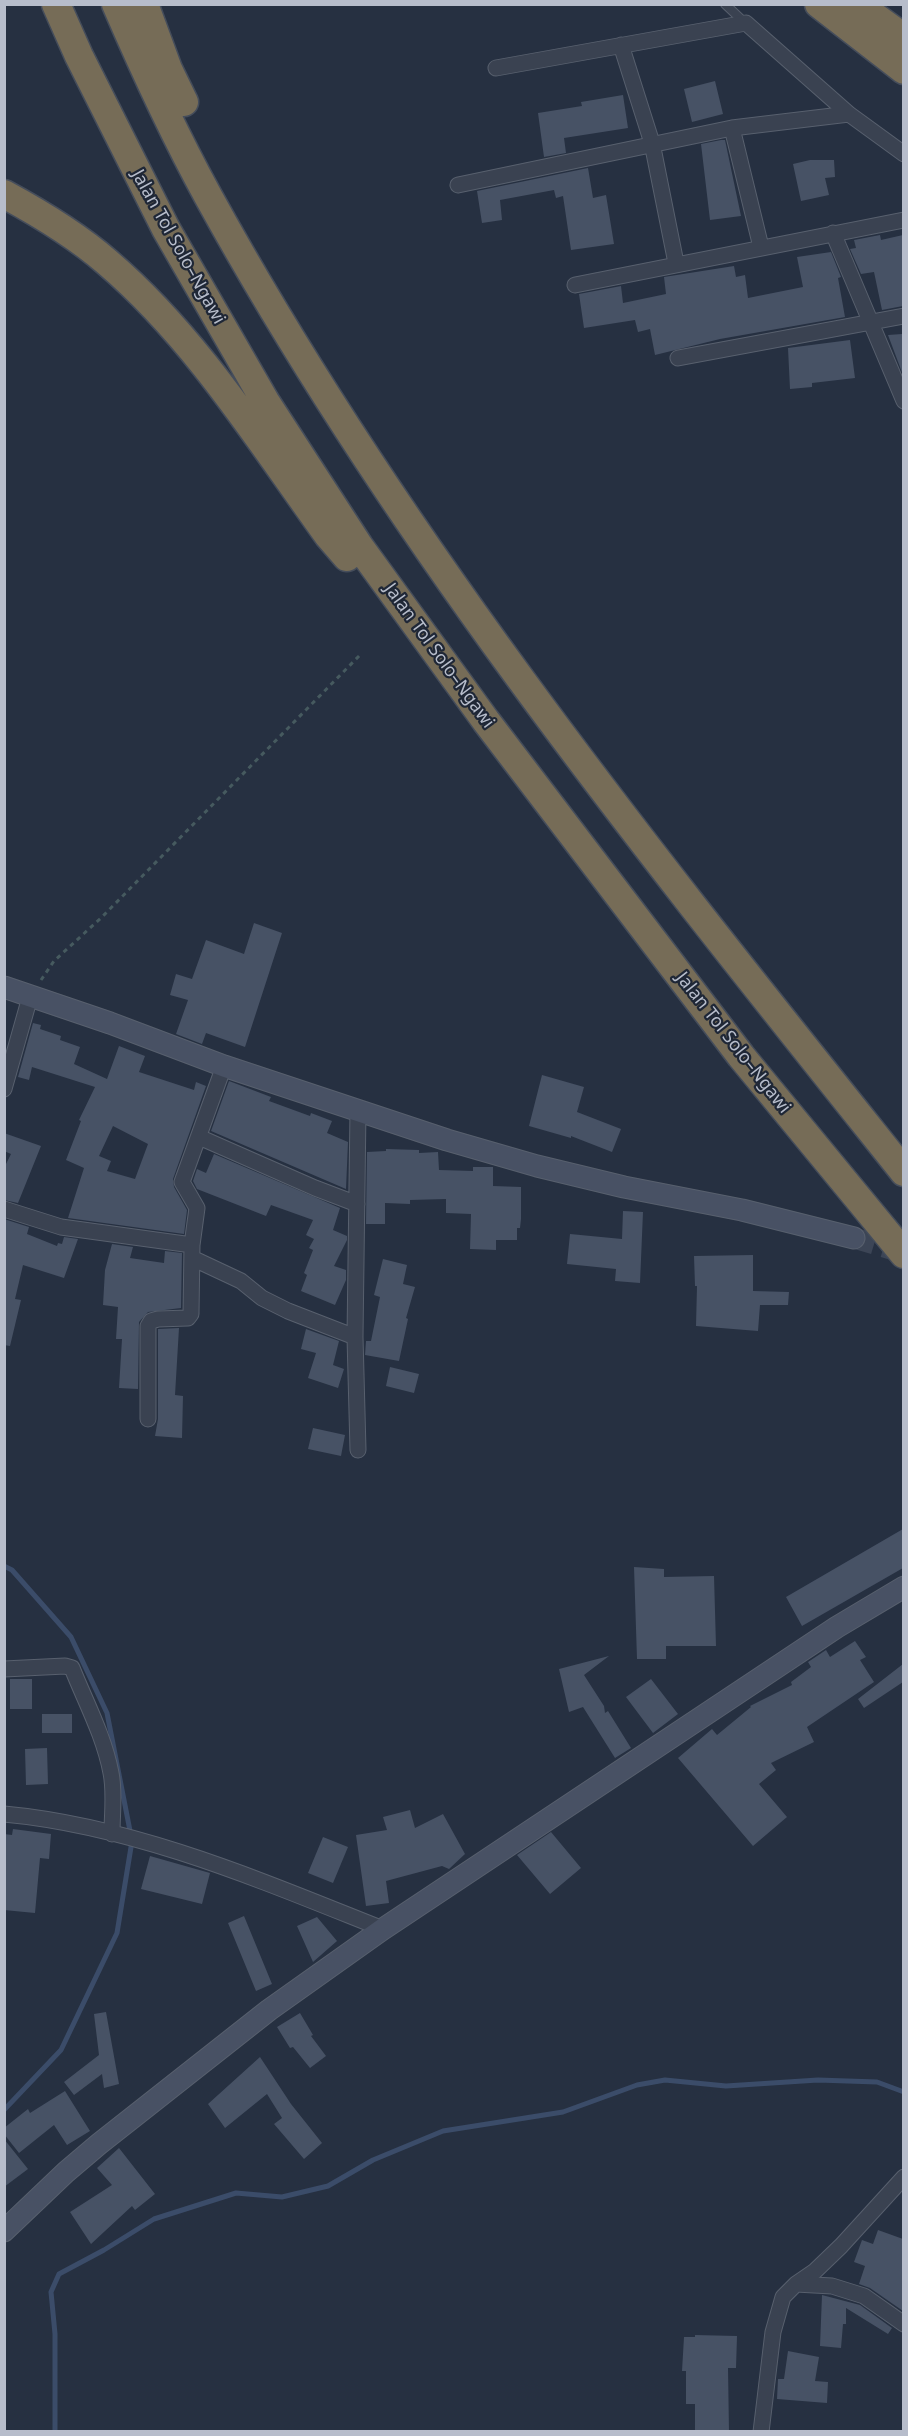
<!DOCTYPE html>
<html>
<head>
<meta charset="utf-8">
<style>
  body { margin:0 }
  #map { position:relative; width:908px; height:2436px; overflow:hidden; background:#263041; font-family:"Noto Sans",sans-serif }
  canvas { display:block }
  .frame { position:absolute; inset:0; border:6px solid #b7bdcb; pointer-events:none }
</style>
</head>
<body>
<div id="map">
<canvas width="908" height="2436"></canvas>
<div class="frame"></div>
</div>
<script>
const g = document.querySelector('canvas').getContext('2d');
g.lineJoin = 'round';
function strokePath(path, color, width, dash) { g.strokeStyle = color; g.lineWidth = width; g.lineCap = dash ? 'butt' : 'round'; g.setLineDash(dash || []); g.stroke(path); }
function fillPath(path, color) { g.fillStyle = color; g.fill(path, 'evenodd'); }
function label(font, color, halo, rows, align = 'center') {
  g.font = font + ' "Noto Sans",sans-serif'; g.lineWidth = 4.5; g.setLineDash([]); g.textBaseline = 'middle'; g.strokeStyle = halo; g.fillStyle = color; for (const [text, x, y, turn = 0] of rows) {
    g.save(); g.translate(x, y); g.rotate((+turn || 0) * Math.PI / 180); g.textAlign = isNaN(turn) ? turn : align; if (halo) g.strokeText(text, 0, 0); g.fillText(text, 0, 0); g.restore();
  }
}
strokePath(new Path2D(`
  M4,1566L12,1570L71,1637L107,1713L132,1841L117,1933L61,2050L4,2110
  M55,2432V2334L51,2292L59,2274L104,2250L154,2219L236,2193L282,2197L328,2186L373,2160L443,2131L563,2112L637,2085L665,2080L726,2086L818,2080L877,2082L904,2092`), '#3b4c69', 5);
fillPath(new Path2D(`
  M715,81L723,114L692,122L684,89Z
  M623,95L628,128L564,138L566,153L544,157L538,113L582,106L581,102Z
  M721,140H725L741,216L710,220L701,144Z
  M810,160H834L835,177L825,178L829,195L801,201L793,164Z
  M588,168L593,198L606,195L614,244L571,250L563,196L556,198L554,190L500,200L502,220L482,223L477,191Z
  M880,235L881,240L903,235V306L882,310L874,272L861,274L850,249L856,248L854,240Z
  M831,252L841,277L838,278L845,317L720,339L655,355L650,329L638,332L635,320L584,328L579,294L621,286L623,303L666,294L664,277L734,266L736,277L745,275L748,298L803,287L797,257Z
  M902,334L903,353V375L888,335Z
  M850,340L855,378L812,383V387L790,389L788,348Z
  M254,923L282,933L245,1047L206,1033L202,1044L176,1034L188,1000L170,995L176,974L192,979L206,940L244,954Z
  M33,1023L41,1025L40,1029L61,1036L60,1040L80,1047L74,1064L107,1079L119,1046L145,1056L139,1072L194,1090L196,1082L206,1086L173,1179L174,1187L187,1210L184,1234L68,1218L84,1168L66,1160L81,1121L79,1120L95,1087L32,1067L29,1080L18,1077ZM113,1126L148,1144L135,1179L107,1171L111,1161L99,1156Z
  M542,1075L584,1087L577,1112L621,1129L612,1152L571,1136V1138L529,1126Z
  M229,1081L271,1097L269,1101L310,1116L311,1113L332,1121L327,1133L348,1142L346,1189L211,1131Z
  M4,1133L41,1146L18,1203L4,1200V1168L11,1154L4,1151Z
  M386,1149L419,1150V1153L438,1152L439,1170L473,1171V1167H493V1186L521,1187V1219L520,1228H517V1240H496V1250L470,1249L471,1214L446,1213V1199L410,1200V1204L385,1203V1224H366L367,1152L386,1151Z
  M214,1154L340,1208L333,1230L347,1236V1240L334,1266L346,1270V1280L335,1305L301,1291L307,1275L304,1273L313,1250L309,1248L314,1239L306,1235L313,1220L271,1205L266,1216L197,1189L193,1181L197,1169L206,1173Z
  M623,1211L643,1212L640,1283L615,1281L616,1269L567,1264L570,1234L622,1239Z
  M4,1219L29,1227L27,1234L57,1246L58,1243L62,1244L64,1237L78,1239L64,1278L23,1265L15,1299L21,1300L10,1346L4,1345Z
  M112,1244L133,1247L130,1258L164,1263L165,1251L182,1253L181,1308L148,1312L139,1322L138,1389L119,1388L122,1339H116L118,1307L103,1305L105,1270Z
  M753,1255V1291L789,1292L788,1305H760L758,1331L696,1326L697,1286H695L694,1256Z
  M383,1259L407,1265L403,1284L415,1287L406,1318L408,1319L399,1361L365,1355L366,1341H371L380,1297L374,1295Z
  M179,1328L175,1395L183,1396L182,1438L155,1436L158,1419V1329Z
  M306,1329L339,1341L333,1365L344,1369L338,1388L308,1378L316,1353L301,1349Z
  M390,1367L419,1374L414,1393L386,1386Z
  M313,1428L345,1435L341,1456L308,1449Z
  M903,1529V1568L802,1626L786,1597Z
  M634,1567L664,1569V1577L714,1576L716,1646H666V1659H637Z
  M855,1641L866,1657L860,1660L874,1682L807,1727L814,1742L771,1763L776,1770L759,1784L787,1817L753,1846L678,1758L712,1729L717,1735L751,1707L750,1706L792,1685L791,1682L811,1667L808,1662L826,1650L830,1657Z
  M609,1656L584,1675L604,1706L605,1713L608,1711L631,1748L615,1758L583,1707L569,1712L559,1669Z
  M903,1664V1682L864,1708L858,1699Z
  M10,1679H32V1709H10Z
  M651,1679L678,1714L653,1733L626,1697Z
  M42,1714H72V1733H42Z
  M47,1748L48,1784L26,1785L25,1749Z
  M410,1810L415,1828L443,1814L465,1854L449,1869L442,1866L386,1881L389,1903L366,1906L356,1835L387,1830L383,1817Z
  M13,1829L51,1834L49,1859L40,1858L35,1913L4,1910V1834L12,1835Z
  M551,1832L581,1868L550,1894L517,1855Z
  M323,1837L348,1847L333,1883L308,1873Z
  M150,1856L210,1873L202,1904L141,1889Z
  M244,1916L272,1984L256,1991L228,1923Z
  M317,1917L337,1941L313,1962L297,1926Z
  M106,2012L119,2084L104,2088L102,2074L74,2095L64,2082L99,2055L94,2014Z
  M300,2013L313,2035L311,2036L326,2056L310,2068L293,2047L290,2048L277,2027Z
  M260,2057L291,2104L322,2143L304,2159L274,2124L282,2118L267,2094L225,2128L208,2104Z
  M65,2091L90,2131L67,2145L54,2125L19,2153L4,2134V2128L28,2109L30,2113Z
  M4,2139L28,2169L4,2187Z
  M119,2148L155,2194L135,2210L132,2206L91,2244L70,2212L112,2185L97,2168Z
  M878,2230L903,2239V2311L870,2288L859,2284L865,2266L854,2262L862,2240L873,2244Z
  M822,2295L860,2305L892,2328L888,2334L846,2308V2324H843L841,2348L820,2346Z
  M695,2335L737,2336L736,2368H728L729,2432H695V2404H686V2371H682L684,2337H695Z
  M788,2351L819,2357L815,2381L828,2382L827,2403L777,2399L778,2379H784Z`), '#475265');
strokePath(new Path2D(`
  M854,1238L904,1253`), '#3c4556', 21, [21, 10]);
const lane = new Path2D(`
  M725,4L744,22`);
const street = new Path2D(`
  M621,45L652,143L676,263
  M496,68L746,23L849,114L904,154
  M732,128L761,247
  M458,185L732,128L849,114
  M833,233L904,401
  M575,285L904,220
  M678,358L904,316
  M4,1089L30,997
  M358,1110L355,1337L358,1450
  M199,1137L315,1188L357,1204
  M4,1209L61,1227L192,1245
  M192,1258L241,1281L262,1298L288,1311L355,1337
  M148,1419V1326L151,1321L158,1319L188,1318L191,1314L192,1245L197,1208L182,1182L224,1066
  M4,1669L65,1666L72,1668C86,1703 104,1736 111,1773C115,1792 112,1814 112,1834
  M4,1814C135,1826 262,1881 383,1929
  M796,2284L832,2286L864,2296L904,2324
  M761,2432L773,2332L783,2297L796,2284L815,2271L841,2246L904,2177`);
const secondary = new Path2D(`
  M4,987L110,1023L224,1066L447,1140L537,1166L624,1187L742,1210L854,1238
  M4,2231L66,2172L99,2144L269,2010L383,1929L837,1627L904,1587`);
const highway = new Path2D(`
  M56,4L79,56L166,229L265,401L359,546L486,721L741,1056L904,1254
  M116,4C144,69 174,134 208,196C401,547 655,860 904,1172
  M144,4L168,69L184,102
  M819,4L904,70
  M857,4L904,38
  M4,194C41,214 76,235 107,262C196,338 260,441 328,535L347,557`);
strokePath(lane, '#58606e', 10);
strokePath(street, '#58606e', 17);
strokePath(secondary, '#58606e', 23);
strokePath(highway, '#454d5b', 31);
strokePath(new Path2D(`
  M41,980L54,961L102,917L360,655`), '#465a5f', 3, [4.5, 4.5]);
strokePath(lane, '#3a4251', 8);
strokePath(street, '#3a4251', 15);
strokePath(secondary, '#485164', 21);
strokePath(highway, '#766c57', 28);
label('18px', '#b7bdcb', '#1f2736', [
  ["Jalan Tol Solo–Ngawi",178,247,61],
  ["Jalan Tol Solo–Ngawi",439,656,54],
  ["Jalan Tol Solo–Ngawi",733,1043,52]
]);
</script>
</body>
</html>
